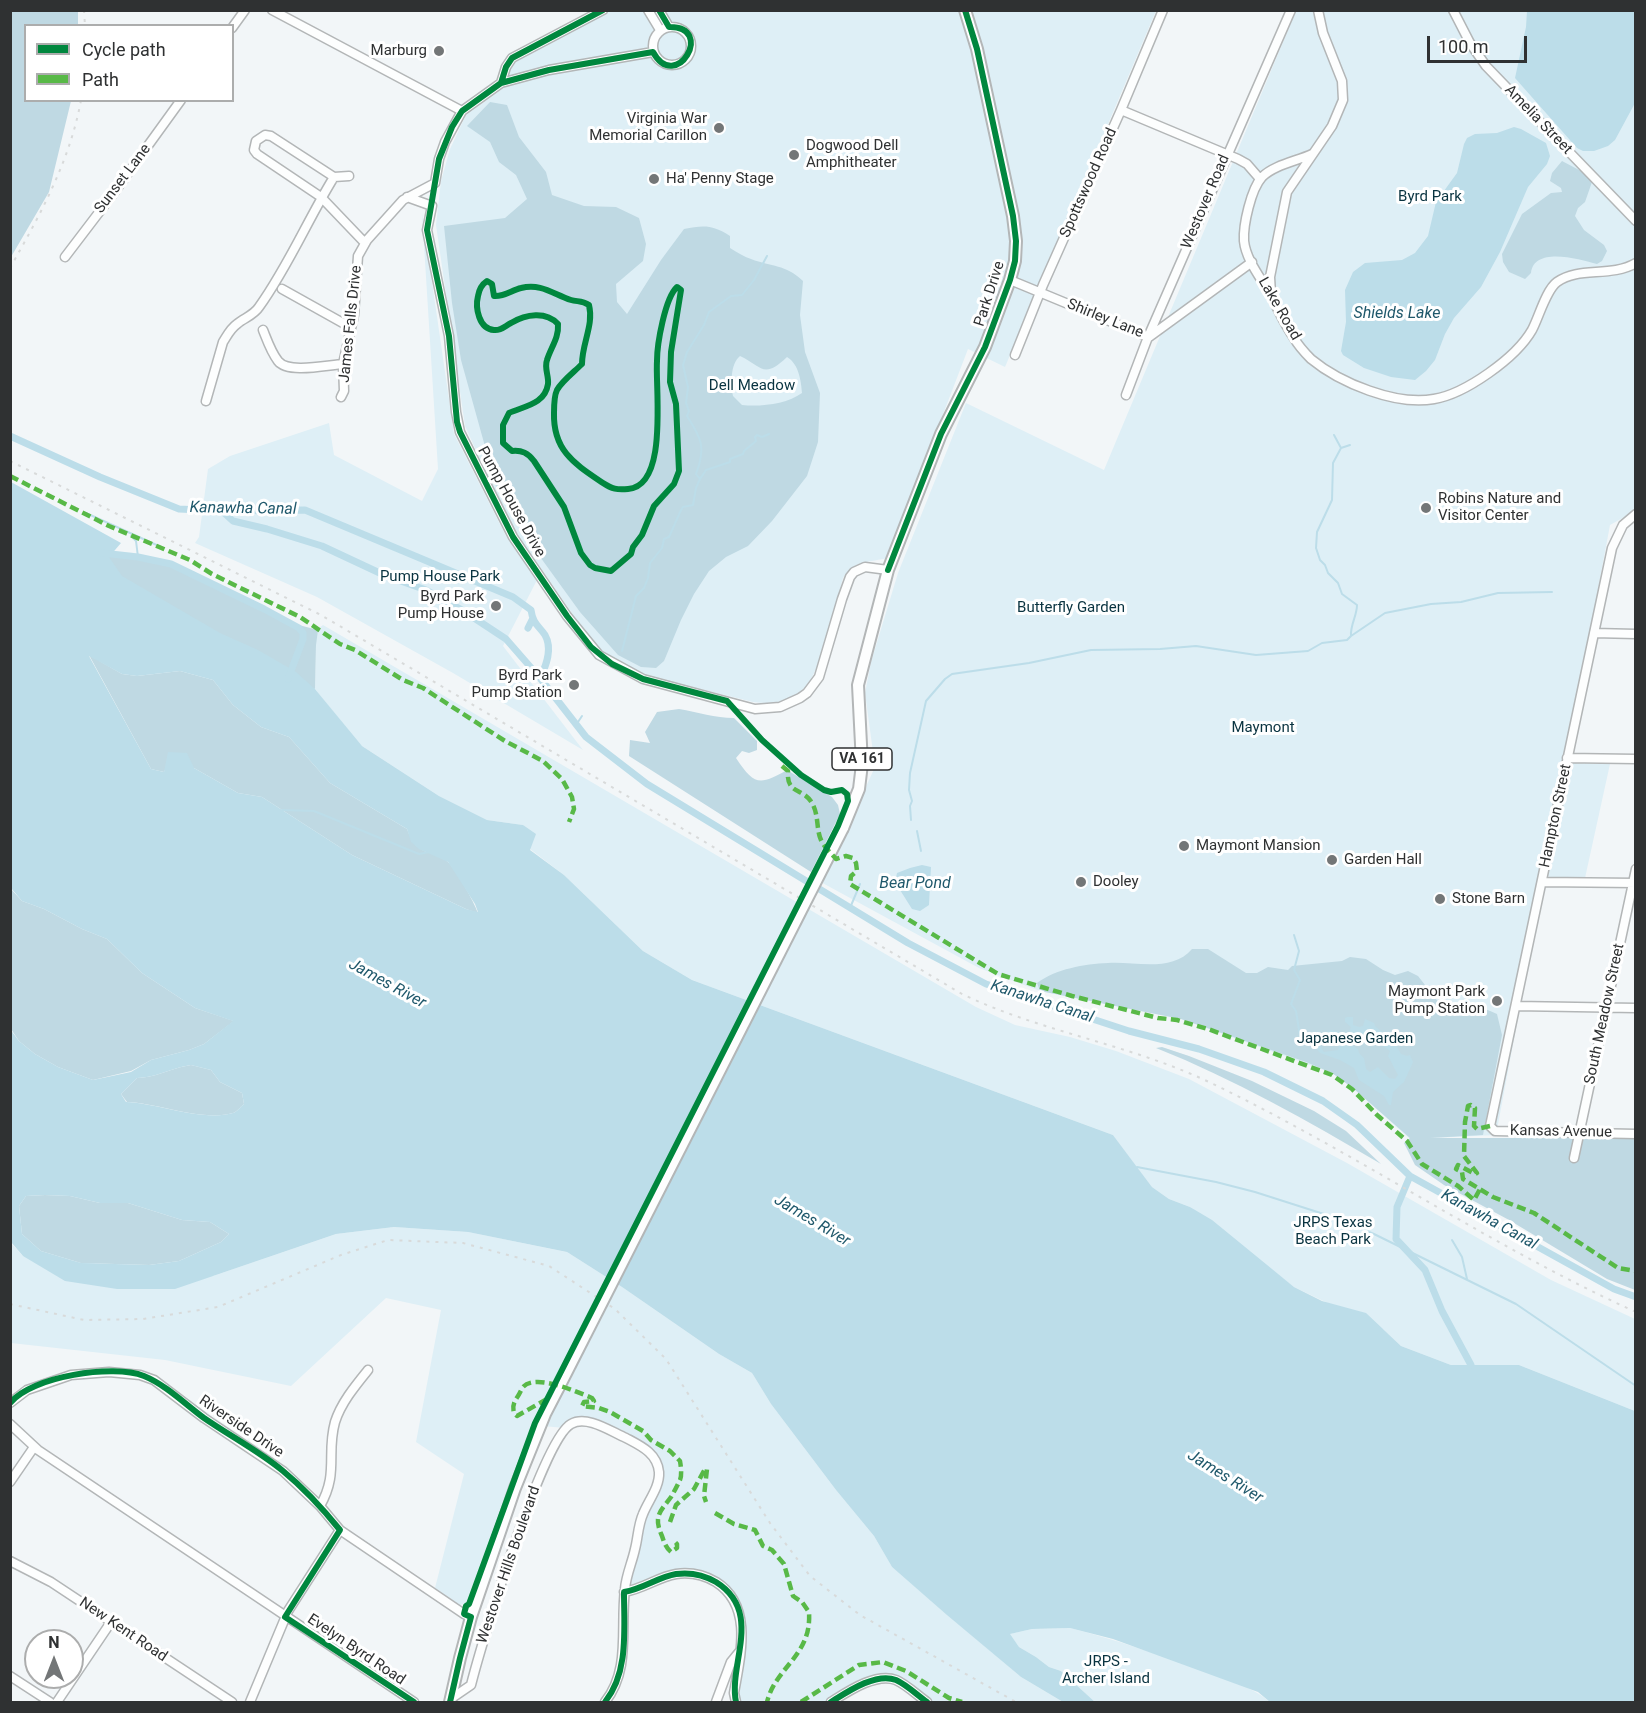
<!DOCTYPE html>
<html>
<head>
<meta charset="utf-8">
<style>
  body { margin:0 }
  #map { position:relative; width:1646px; height:1713px; overflow:hidden; background:#f2f6f8; font-family:Roboto,sans-serif }
  canvas { display:block }
  .frame { position:absolute; inset:0; border:12px solid #2f3132; pointer-events:none }
  .legend { position:absolute; left:24px; top:24px; width:210px; height:78px; box-sizing:border-box; background:#fff; border:2px solid #acadad; margin:0; padding:8px 10px; list-style:none; font-size:18px; color:#2f3132 }
  .legend li { display:flex; align-items:center; gap:12px; height:30px }
  .legend b { width:30px; border:2px solid #acadad }
  .north { position:absolute; left:24px; top:1629px; width:60px; height:60px; box-sizing:border-box; background:#fff; border:2px solid #acadad; border-radius:50%; rotate:0deg; font-size:16px; font-weight:700; line-height:24px; text-align:center; color:#2f3132 }
  .north::after { content:''; display:block; margin:auto; width:21px; height:27px; background:#737677; clip-path:polygon(50% 0,100% 100%,50% 72%,0 100%) }
  .scale { position:absolute; left:1427px; top:36px; width:100px; height:27px; box-sizing:border-box; border:3px solid #2f3132; border-top:0; padding-left:8px; font-size:18px; line-height:21px; white-space:nowrap; color:#2f3132; -webkit-text-stroke:4px #fff; paint-order:stroke }
</style>
</head>
<body>
<div id="map">
<canvas width="1646" height="1713"></canvas>
<div class="frame"></div>
<ul class="legend">
<li><b style="height:8px;background:#00873e"></b>Cycle path</li>
<li><b style="height:8px;background:#58b947"></b>Path</li>
</ul>
<div class="north">N</div>
<div class="scale">100 m</div>
</div>
<script>
const g = document.querySelector('canvas').getContext('2d');
g.lineJoin = 'round';
function fillPath(path, color) { g.fillStyle = color; g.fill(path, 'evenodd'); }
function strokePath(path, color, width, dash) { g.strokeStyle = color; g.lineWidth = width; g.lineCap = dash ? 'butt' : 'round'; g.setLineDash(dash || []); g.stroke(path); }
function label(font, color, halo, rows, align = 'center') {
  g.font = font + ' Roboto,sans-serif'; g.lineWidth = 6; g.setLineDash([]); g.textBaseline = 'middle'; g.strokeStyle = halo; g.fillStyle = color; for (const [text, x, y, turn = 0] of rows) {
    g.save(); g.translate(x, y); g.rotate((+turn || 0) * Math.PI / 180); g.textAlign = isNaN(turn) ? turn : align; if (halo) g.strokeText(text, 0, 0); g.fillText(text, 0, 0); g.restore();
  }
}
fillPath(new Path2D(`
  M609,11H1156L1005,367L968,349L888,558C870,562 854,561 843,578C838,598 832,617 827,637C815,678 804,709 753,702L668,681L642,673L606,655L587,635L516,532L495,492L465,426L436,225L441,181L450,149L466,115L505,87L507,74L515,62Z
  M1296,11H1635V511L1610,525L1496,1135L1410,1139L1354,1089L1332,1073L1181,1019L1040,991L979,968L817,880L851,819L875,767L865,693L871,662L898,573L966,403L1104,470Z
  M422,213L454,434L506,536L537,580L503,646L583,750L453,673L317,597L195,543L199,537L208,469L230,456L329,423L334,455L422,501L438,469Z
  M323,625L976,1007L1015,1025L1070,1037L1116,1051L1189,1079L1347,1163L1551,1280L1635,1319V1411L1519,1365H1451L1401,1346L1384,1330L1294,1287L1190,1207L1169,1199L1152,1187L1113,1135L692,980L643,951L564,875L530,849L523,825L487,820L439,796L359,744L315,689L316,630Z
  M1572,763L1610,764L1585,878H1550L1547,874L1569,766Z
  M394,1227L468,1232L567,1252L622,1287L719,1354L752,1373L771,1404L836,1490L874,1536L892,1567L1021,1677L1063,1702H927L899,1681L883,1678L831,1702H736L742,1638L729,1593L691,1574L624,1592L628,1573L655,1488L656,1461L632,1443L588,1422L565,1428L531,1425L466,1603L460,1605L435,1588L464,1474L416,1442L441,1310L386,1298L291,1386L165,1360L11,1343L10,1242L23,1256L213,1276L336,1234Z
  M1070,1628C1114,1639 1156,1654 1199,1669C1223,1678 1250,1685 1270,1702H1095L1061,1671L1049,1667L1036,1657L1019,1647L1009,1634L1032,1629Z`), '#deeff6');
fillPath(new Path2D(`
  M11,10L78,11V25L26,26V100L71,101L49,192L11,257Z
  M490,102L507,105L519,137L546,172L552,195L584,206L616,207L639,218L646,244L643,261L616,284L617,302L627,314L661,260L684,229C704,225 713,225 730,236V248C737,252 744,257 751,259C772,267 785,264 803,281L800,315L805,352L820,393L818,442L807,476L772,521L748,546L726,557L709,571L694,594L681,620L664,661L656,668L641,667L618,655L580,612L538,554L496,486L461,360L452,303L444,226L505,218L527,199L516,175L499,162L490,142L467,126ZM740,356C762,366 763,380 787,357C799,364 801,381 802,393C787,404 761,407 742,405L733,396C731,384 730,364 740,356Z
  M1562,161L1581,171L1592,182L1585,202L1578,208L1575,216L1584,230L1604,245L1607,251L1602,261L1597,264C1579,259 1534,246 1531,273L1525,279L1509,272L1503,262L1502,254L1522,214L1551,193L1562,192L1561,188L1550,181L1552,173Z
  M96,552L147,558L173,565L291,623L318,630L316,645L315,689L294,683L132,589Z
  M89,655L122,674L137,676L180,671L213,680L233,705L261,727L289,737L330,783L407,829C418,860 433,847 449,863C458,873 473,900 478,913L466,909L352,855L262,797L238,793L194,768L168,763L164,772L151,769Z
  M679,709C698,712 715,718 734,718L757,741V750L749,753L742,751L736,758C754,785 759,786 787,770L832,797L838,805L840,814L811,872L629,756L630,740L650,743L645,732L657,712Z
  M10,888L22,901L44,909L82,929L107,939L142,973L195,1008L234,1021L204,1044L189,1050L151,1060L131,1071L93,1080L58,1067L35,1054L19,1041L11,1029Z
  M1192,949H1208L1246,973H1257L1268,967L1288,970L1292,966L1342,961L1350,957L1366,959L1383,970L1395,975L1408,971L1418,976L1439,1003C1449,1005 1458,1004 1469,1005C1479,1006 1488,1010 1497,1014L1502,1035L1483,1135L1430,1138H1635V1290L1607,1279L1509,1220L1444,1185L1415,1165L1404,1143L1410,1138L1354,1089L1332,1073L1306,1062L1181,1019L1040,991L1037,983C1056,969 1084,964 1108,963C1134,961 1172,973 1192,949Z
  M1162,1047L1189,1056L1252,1081L1314,1111L1346,1131L1381,1164C1308,1121 1234,1079 1156,1048Z
  M191,1065L211,1070L220,1082L242,1093L244,1104C240,1107 237,1112 233,1113C203,1122 158,1103 127,1102L121,1094L137,1078C159,1077 170,1068 191,1065Z
  M45,1195L70,1196L100,1203H128L182,1220L210,1222L229,1234L221,1242L179,1261L149,1265L81,1263L41,1251L22,1234L19,1206L26,1196Z`), '#bfd9e3');
fillPath(new Path2D(`
  M1527,11H1635V103L1615,140L1608,146L1594,151H1583L1577,148L1515,78L1526,27Z
  M1514,127L1521,129L1546,143L1550,156L1547,164L1528,187L1500,252L1481,287L1454,318L1445,334L1435,360L1426,371L1415,380L1391,377L1364,368L1343,355L1341,351L1346,322L1345,290L1353,272L1365,263L1402,260L1415,253L1428,236L1436,202L1457,173L1464,144L1467,138L1475,134L1497,133Z
  M11,482L121,543L109,557L122,576L220,633L258,650L296,672L315,689L362,746L439,796L487,820L523,825L536,834L530,850L564,875L643,951L692,980L1113,1135L1152,1187L1169,1199L1190,1207L1212,1220L1294,1287L1322,1301L1366,1313L1401,1346L1451,1365H1519L1635,1411V1702H1270L1258,1692L1113,1639L1070,1628L1032,1629L1010,1634L1019,1647L1036,1657L1049,1667L1061,1671L1095,1702H1063L1021,1677L947,1615L892,1567L874,1536L836,1490L771,1404L752,1373L719,1354L622,1287L567,1252L468,1232L394,1227L336,1234L175,1289H117L65,1281L23,1256L11,1242L10,1029L19,1041L35,1054L58,1067L93,1080L131,1072L151,1060L189,1050L204,1044L233,1021L195,1008L142,973L107,939L82,929L44,909L22,901L11,888ZM89,656L122,674L137,676L180,671L213,680L233,705L261,727L289,737L330,783L407,829L411,842L419,849L448,862L475,904L478,912L466,909L352,855L262,797L238,793L194,768L187,753L168,752L164,772L151,769ZM191,1065L211,1070L220,1082L242,1093L244,1104C240,1107 237,1112 233,1113C203,1122 157,1103 126,1102L121,1094L137,1078C159,1077 170,1068 191,1065ZM45,1195L70,1196L100,1203H128L182,1220L210,1222L229,1234L221,1242L179,1261L149,1265L81,1263L41,1251L22,1234L19,1206L26,1196Z
  M922,865L931,867L929,905L920,911L912,909L895,882L897,873L910,868Z
  M1347,1017H1353V1025L1359,1027L1363,1026L1365,1019L1374,1023L1375,1026L1395,1043L1401,1054L1407,1056L1410,1055L1413,1062L1404,1082L1393,1092L1391,1105H1389L1384,1096L1359,1080L1354,1068L1340,1060L1320,1053L1314,1045L1306,1041L1314,1034H1318L1319,1039L1318,1043L1324,1052L1338,1050L1339,1046L1330,1036L1324,1033L1331,1030L1348,1034L1351,1027L1345,1022V1018ZM1364,1033L1390,1051L1388,1056L1398,1075L1395,1079L1389,1078L1378,1067L1370,1072L1366,1069L1364,1058L1359,1053L1358,1049L1353,1046L1352,1042Z`), '#bcdde9');
strokePath(new Path2D(`
  M1334,435L1341,448
  M700,479L706,470L730,462V459L743,454L744,451L756,441L755,437L757,435L762,437L769,434
  M86,513L161,547
  M131,536L136,541L138,557
  M1351,636L1385,613L1431,604L1461,602L1498,593L1552,592
  M622,651L636,596L644,588L648,578L650,563L662,548L664,539L669,537L681,510L683,507L693,505L696,488L700,479L696,474C706,448 702,439 687,416L689,411L686,403L688,387L683,365L687,352L704,325L709,312L731,296L742,295L754,280L767,256
  M576,725L582,716
  M282,810L314,811L419,854L429,852
  M911,820L910,806L912,801L909,790L910,773L926,701L945,679L952,674L1029,663L1091,650L1160,649L1196,646L1256,655L1308,651L1322,643L1347,640L1351,636C1350,625 1357,616 1357,605L1342,594L1338,583L1328,573L1325,565L1320,560L1316,548L1317,532L1332,500L1333,463L1341,448L1350,445
  M917,831L921,851
  M850,908L860,884
  M1294,935L1299,951L1294,970L1300,980L1291,1004L1296,1011L1300,1036L1306,1041
  M1137,1167L1216,1182L1255,1192L1330,1216L1374,1234L1516,1304L1636,1386
  M1452,1240L1462,1257L1467,1279`), '#bcdde9', 2);
strokePath(new Path2D(`
  M10,436L100,477L179,509L222,511L305,510L513,597L531,610C533,624 538,625 545,635C553,649 546,666 540,678L586,737L647,784L908,943L986,984L1129,1031L1199,1049L1264,1072L1323,1101L1357,1125L1410,1176L1614,1289L1636,1297
  M222,511L233,521L267,529L322,546L384,575L426,590L462,610L506,639L540,678
  M102,553L138,557L171,564L264,609L299,628L303,633V639L288,679
  M528,628L532,620
  M1410,1176L1397,1207L1396,1239L1425,1270L1442,1311L1471,1365`), '#bcdde9', 7);
const minor = new Path2D(`
  M272,10L462,111
  M648,10L660,30
  M659,10L669,27
  M1453,10L1470,43L1486,66L1636,221
  M653 46a19 19 0 1 1 38 0a19 19 0 1 1-38 0Z
  M232,28L245,10
  M501,83L506,67L512,58L603,10
  M1121,110L1238,159L1247,164L1260,179
  M1312,154C1297,161 1274,165 1262,177C1251,189 1243,225 1244,241C1246,260 1261,278 1270,294C1278,309 1284,324 1294,338C1298,345 1305,353 1311,359C1340,383 1396,406 1434,399C1465,394 1516,358 1532,330C1539,317 1546,290 1557,282C1579,266 1610,278 1636,263
  M334,177L349,176
  M407,197L432,206L427,230L449,336L456,412L460,432L513,537L567,616L599,655L643,679L755,709L780,707L800,698L807,693L819,677L842,599L850,577L854,572L865,567L888,570
  M65,257L113,194L181,100
  M1010,280L1148,337
  M282,289L350,327
  M1271,294L1270,277L1287,192L1332,126L1343,100L1342,81L1323,33L1318,10
  M263,330C267,340 271,352 278,361C288,374 327,365 343,364
  M1149,337L1252,262
  M1015,355L1043,285L1121,110L1163,10
  M1126,395L1148,337L1291,10
  M341,397L344,391L343,364L354,315L358,256L367,240L403,200L435,183L439,159L445,142L462,111L501,83L549,70L653,52
  M206,401L223,342C227,336 230,329 237,324C244,318 254,315 259,307C288,267 308,219 334,177L271,136L265,135L256,141L254,150L257,154L321,197L365,243
  M1636,514L1623,525L1612,548L1490,1126L1495,1131L1636,1134
  M1594,633L1636,634
  M1567,758L1636,759
  M1542,882L1636,883
  M1516,1006L1636,1008
  M1574,1158L1636,869
  M10,1403L27,1390L71,1375L109,1372L140,1375L154,1380L204,1418L283,1471L320,1506L340,1530L464,1614L471,1617
  M10,1424L38,1450L414,1702
  M10,1482L34,1447
  M320,1506C339,1473 326,1454 335,1422C341,1403 355,1386 368,1370
  M10,1561L51,1582L232,1702
  M624,1592C643,1589 658,1577 676,1574C690,1572 704,1575 716,1582C754,1606 740,1657 734,1693L736,1702
  M10,1676L50,1702
  M452,1698L471,1685C481,1645 542,1440 571,1424C587,1415 610,1431 626,1438C641,1446 657,1453 659,1472C660,1487 648,1501 643,1514C638,1525 638,1538 635,1549C632,1563 626,1575 625,1589C620,1628 631,1669 605,1702
  M57,1702L111,1622
  M250,1702L288,1611L340,1530
  M716,1702L731,1662L740,1651
  M831,1702C847,1692 876,1672 896,1680C907,1685 917,1695 927,1702`);
const major = new Path2D(`
  M843,828L859,789L862,764L858,685L888,570L941,434L985,347L1010,280L1015,261L1016,241L1013,216L977,49L965,10
  M450,1702L460,1658L471,1617L515,1488L545,1414L559,1387`);
strokePath(minor, '#b3b6b7', 11);
strokePath(major, '#b3b6b7', 14);
strokePath(minor, '#fdfefe', 8);
strokePath(major, '#fdfefe', 10);
strokePath(new Path2D(`
  M84,10L85,26
  M10,268C40,215 70,161 81,100
  M10,461L321,615L962,994C1041,1032 1129,1044 1209,1082C1355,1152 1488,1245 1636,1312
  M10,1304L84,1320L143,1319L218,1307L341,1255L388,1240L463,1243L549,1266L615,1309L666,1359L770,1523L810,1576L860,1615L1016,1702`), '#d8dada', 2, [3, 6]);
const majorBridge = new Path2D(`
  M559,1387L843,828`);
strokePath(majorBridge, '#b3b6b7', 14, []);
strokePath(majorBridge, '#fdfefe', 10);
strokePath(new Path2D(`
  M10,476L109,526L190,560L212,574L300,617L340,644L355,650L403,680L423,688L505,741L543,761L562,779L572,797L574,809L569,822
  M782,766L788,771C786,795 803,787 812,803C819,815 816,829 821,840C824,847 831,853 836,859L846,856L853,858L856,863L857,871L851,876L850,884L998,974L1072,996L1158,1018L1177,1020L1208,1029L1332,1075L1352,1089L1377,1115L1407,1141L1422,1164L1458,1186L1474,1200L1480,1189
  M1490,1126L1477,1129L1474,1126L1475,1108L1471,1105L1468,1106L1465,1122L1464,1156L1477,1173L1475,1174L1458,1165L1456,1169L1462,1172L1463,1179L1493,1197L1534,1213L1618,1268L1636,1271
  M547,1399L517,1416L514,1413C512,1406 514,1402 518,1396C520,1393 521,1390 523,1387C536,1373 577,1392 592,1398L594,1401L584,1402L582,1406L599,1408L610,1412L643,1431L651,1440L670,1451L680,1461C681,1467 682,1475 680,1480C677,1486 674,1492 671,1497C660,1512 653,1516 662,1536C664,1542 666,1548 671,1552L677,1548V1544L674,1541
  M715,1513L734,1524L755,1530L763,1546L772,1550L784,1564L793,1596L802,1602L809,1612C812,1656 776,1666 767,1702
  M670,1522L676,1505L694,1489L705,1469H707L704,1496L706,1502
  M801,1702L859,1665L883,1662L906,1671L949,1698L962,1702`), '#58b947', 4.5, [9, 4.5]);
strokePath(new Path2D(`
  M501,83L506,67L512,58L603,10
  M487,281L492,284L494,296C504,297 512,290 521,288C541,283 553,294 571,300C577,302 582,300 589,305C594,325 582,343 582,364C574,372 562,381 557,390C554,396 554,407 554,413C553,451 575,464 603,483C612,489 617,490 628,489C669,486 655,388 657,361C657,344 665,298 677,287L681,290L671,352L670,382L676,404L679,471L674,484L654,506L642,535L633,547L631,554L611,571L595,568L590,565L581,553L564,507L534,461C528,453 522,450 512,451L503,443V425L509,413C525,406 545,404 548,384C549,376 544,368 547,360C551,347 559,338 558,324C546,311 526,314 511,323C505,326 501,331 494,330C479,329 475,308 478,296C479,290 481,285 487,281Z
  M888,570L941,434L985,347L1010,280L1015,261L1016,241L1013,216L977,49L965,10
  M10,1403C32,1376 113,1364 144,1376C166,1385 185,1404 204,1418C230,1436 259,1451 283,1471C305,1489 323,1509 340,1530L285,1617L414,1702
  M450,1702L460,1658L471,1617L464,1614L466,1606L469,1604L535,1423L838,826L848,801L847,794L842,790L831,792L824,790L801,775L762,740L727,701L643,679L612,664L591,647L567,616L513,537L460,432L457,422L449,336L427,230L439,159L452,127L462,111L501,83L549,70L653,52C676,94 716,26 669,27L659,10
  M605,1702C629,1672 624,1629 624,1592C643,1589 658,1577 676,1574C691,1572 704,1575 716,1582C764,1612 728,1664 736,1702
  M831,1702C847,1692 876,1672 896,1680C907,1685 917,1695 927,1702`), '#00873e', 6);
for (const [x, y, r, color] of [
  [439,51,6,"#737677"],
  [719,128,6,"#737677"],
  [794,155,6,"#737677"],
  [654,179,6,"#737677"],
  [1426,508,6,"#737677"],
  [496,606,6,"#737677"],
  [574,685,6,"#737677"],
  [1184,846,6,"#737677"],
  [1332,860,6,"#737677"],
  [1081,882,6,"#737677"],
  [1440,899,6,"#737677"],
  [1497,1001,6,"#737677"]
]) { const dot = new Path2D(); dot.arc(x, y, r, 0, 2 * Math.PI); g.fillStyle = color; g.fill(dot); strokePath(dot, '#fff', 2); }
for (const [x, y, w] of [
  [862,759,60]
]) { const box = new Path2D(); box.roundRect(x - w / 2, y - 11, w, 22, 4.5); g.fillStyle = '#fff'; g.fill(box); strokePath(box, '#2f3132', 1.5); }
label('bold 14px', '#2f3132', null, [
  ["VA 161",862,759]
]);
label('15px', '#2f3132', '#fff', [
  ["Marburg",427,51,"right"],
  ["Virginia War",707,119,"right"],
  ["Memorial Carillon",707,136,"right"],
  ["Dogwood Dell",806,146],
  ["Amphitheater",806,163],
  ["Ha' Penny Stage",666,179],
  ["Robins Nature and",1438,499],
  ["Visitor Center",1438,516],
  ["Byrd Park",484,597,"right"],
  ["Pump House",484,614,"right"],
  ["Byrd Park",562,676,"right"],
  ["Pump Station",562,693,"right"],
  ["Maymont Mansion",1196,846],
  ["Garden Hall",1344,860],
  ["Dooley",1093,882],
  ["Stone Barn",1452,899],
  ["Maymont Park",1485,992,"right"],
  ["Pump Station",1485,1009,"right"]
], 'left');
label('15px', '#2f3132', '#fff', [
  ["Amelia Street",1538,120,46],
  ["Sunset Lane",123,179,-53],
  ["Spottswood Road",1089,183,-66],
  ["Westover Road",1206,202,-67],
  ["Park Drive",990,294,-72],
  ["Lake Road",1279,309,60],
  ["Shirley Lane",1105,319,22],
  ["James Falls Drive",351,324,-84],
  ["Pump House Drive",511,502,61],
  ["Hampton Street",1556,816,-78],
  ["South Meadow Street",1605,1014,-78],
  ["Kansas Avenue",1561,1132,1],
  ["Riverside Drive",241,1427,34],
  ["Westover Hills Boulevard",509,1565,-71],
  ["New Kent Road",123,1630,34],
  ["Evelyn Byrd Road",356,1650,34]
]);
label('15px', '#093340', '#fff', [
  ["Byrd Park",1430,197],
  ["Dell Meadow",752,386],
  ["Pump House Park",440,577],
  ["Butterfly Garden",1071,608],
  ["Maymont",1263,728],
  ["Japanese Garden",1355,1039],
  ["JRPS Texas",1333,1223],
  ["Beach Park",1333,1240],
  ["JRPS -",1106,1662],
  ["Archer Island",1106,1679]
]);
label('italic 16px', '#1f586b', '#fff', [
  ["Shields Lake",1397,314],
  ["Kanawha Canal",243,509,1],
  ["Bear Pond",915,884],
  ["James River",387,984,29],
  ["Kanawha Canal",1042,1002,18],
  ["Kanawha Canal",1489,1220,29],
  ["James River",812,1221,31],
  ["James River",1225,1477,32]
]);
</script>
</body>
</html>
